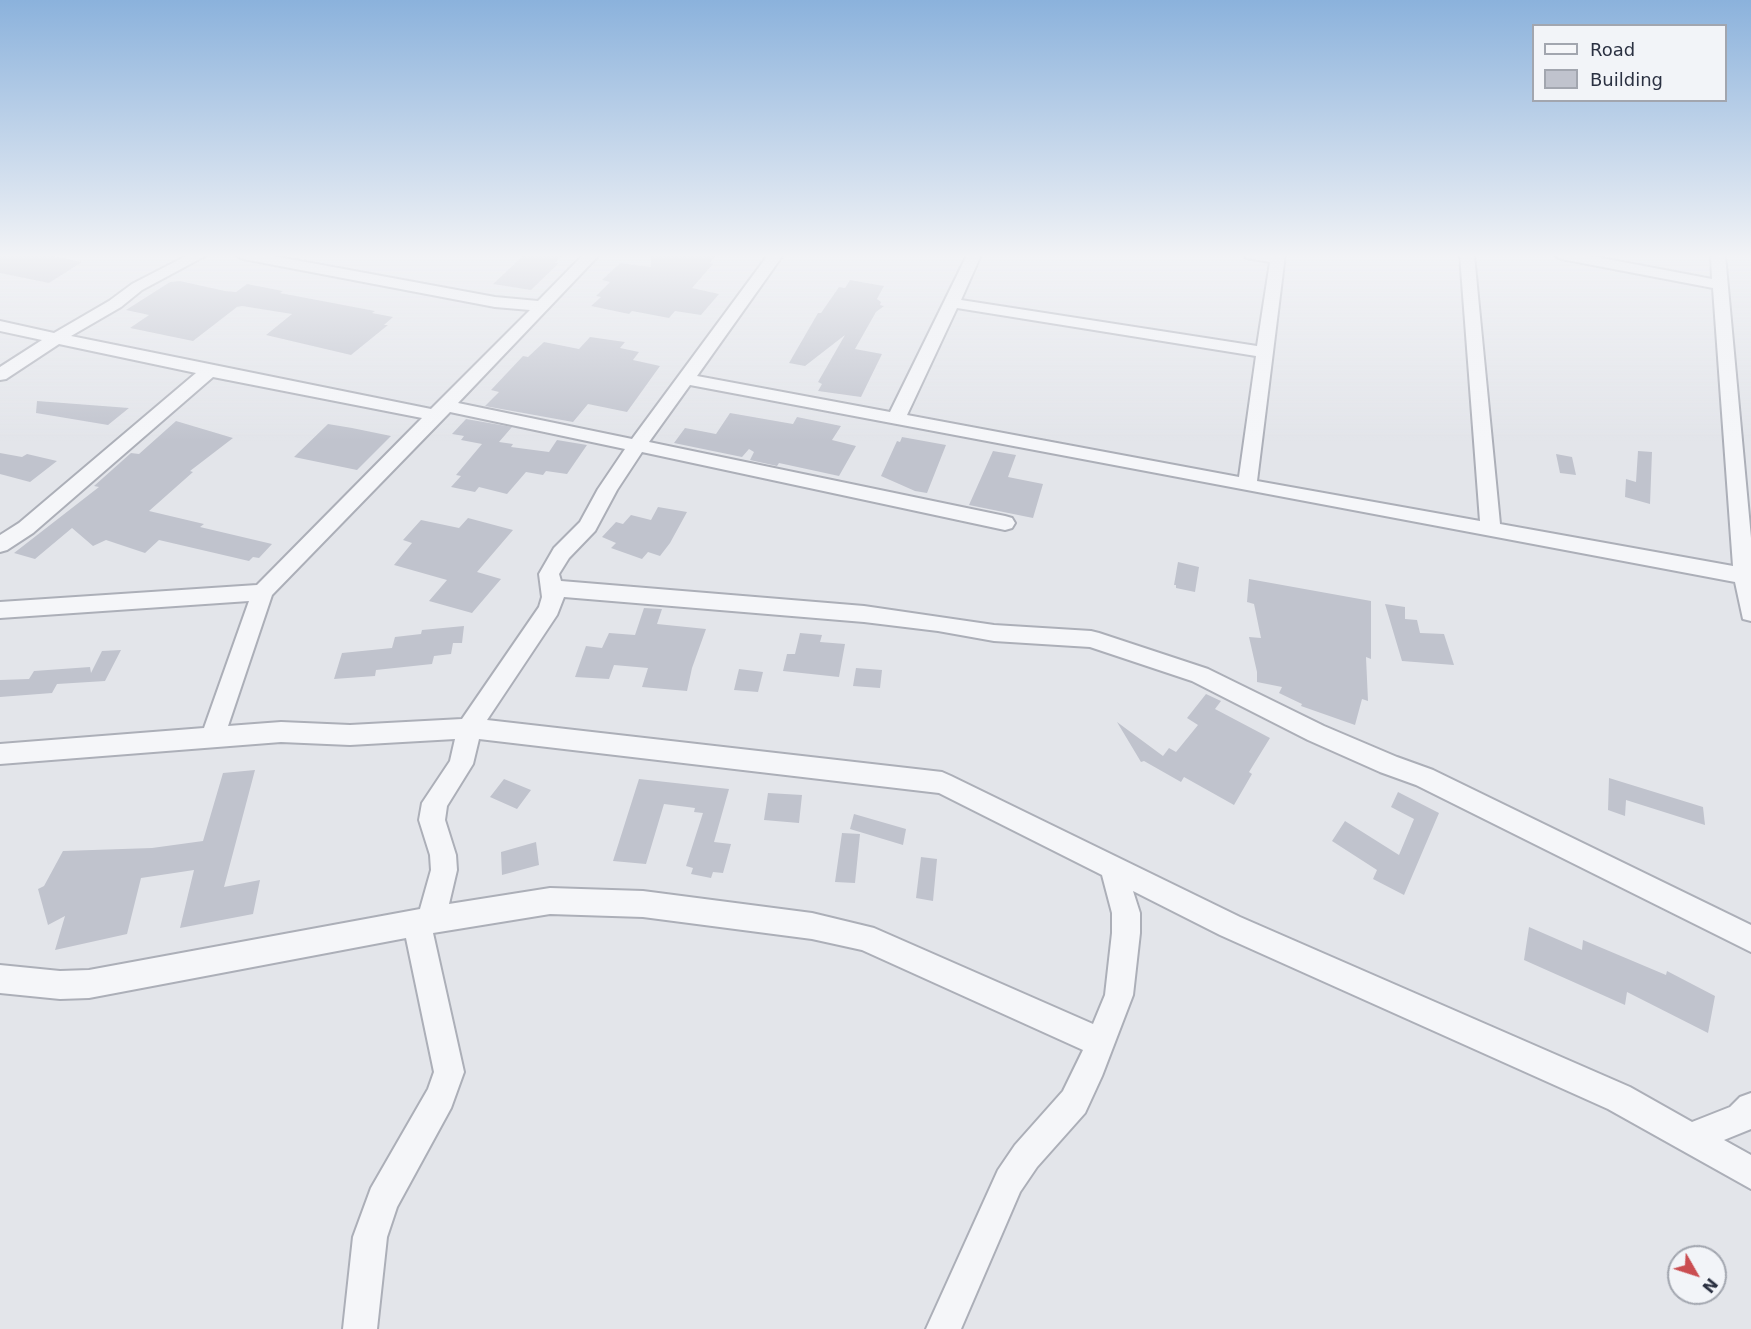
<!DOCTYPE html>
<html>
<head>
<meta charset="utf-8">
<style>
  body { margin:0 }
  #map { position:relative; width:1751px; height:1329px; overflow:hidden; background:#e3e5ea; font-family:"DejaVu Sans",sans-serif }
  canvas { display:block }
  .legend { position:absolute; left:1532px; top:24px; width:195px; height:78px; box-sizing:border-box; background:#f2f4f8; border:2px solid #a2a6af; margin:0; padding:8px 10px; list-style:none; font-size:18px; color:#2b3142 }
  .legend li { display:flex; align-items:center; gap:12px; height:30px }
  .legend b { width:30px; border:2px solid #a2a6af }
  .north { position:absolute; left:1667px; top:1245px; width:60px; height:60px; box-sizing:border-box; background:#f2f4f8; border:2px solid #a2a6af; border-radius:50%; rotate:129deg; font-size:16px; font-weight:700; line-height:24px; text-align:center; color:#2b3142 }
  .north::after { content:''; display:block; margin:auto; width:21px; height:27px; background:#ca4d51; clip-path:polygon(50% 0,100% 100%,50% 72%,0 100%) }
</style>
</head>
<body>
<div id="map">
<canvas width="1751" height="1329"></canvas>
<ul class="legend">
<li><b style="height:8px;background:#f5f6f9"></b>Road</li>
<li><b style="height:16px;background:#c0c3cd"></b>Building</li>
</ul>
<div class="north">N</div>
</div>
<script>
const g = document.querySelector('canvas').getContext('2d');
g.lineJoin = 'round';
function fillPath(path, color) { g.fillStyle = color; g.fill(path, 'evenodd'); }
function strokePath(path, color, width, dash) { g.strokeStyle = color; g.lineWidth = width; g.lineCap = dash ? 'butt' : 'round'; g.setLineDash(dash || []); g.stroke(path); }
fillPath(new Path2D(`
  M0,255H48L82,262L49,283L0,273Z
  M524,255H562L555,263H559L531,290L493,284Z
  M651,255H716L710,263L713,264L692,288L719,294L701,315L675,311L669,318L632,311L629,314L591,306L601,297L596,296L610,282L602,280L620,263L651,267Z
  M850,280L884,286L877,299L881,302L880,305L884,306L876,312L855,349L882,354L861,397L818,391L822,384L818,382L845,335L805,366L789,363L818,313H821L839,287L845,288Z
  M180,281L225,291L236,292L247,284L283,291L280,293L375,311L372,313L393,317L384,325H388L351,355L266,335L292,314L242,306L237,307L193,341L130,328L149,315L126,310L170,282Z
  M590,337L625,342L620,348L639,352L633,360L660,366L627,412L588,404L573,422L485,406L499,392L491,390L523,356L528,357L544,342L579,349Z
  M37,401L129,408L108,425L36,413Z
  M730,413L793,424L797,417L841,426L832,440L856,446L839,476L779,463L777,466L750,460L754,452L749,449L742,457L674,443L685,428L716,434Z
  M466,419L512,427L499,442L513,444L511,447L549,452L557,440L587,445L567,474L546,471L543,475L526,472L507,494L479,487L475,492L451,487L461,476L456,475L482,444L461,440L464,436L452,434Z
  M176,421L233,438L190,471L193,472L149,511L204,524L200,527L272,544L259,558L253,557L249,561L159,540L145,553L106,540L93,546L72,528L35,559L14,553L99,487L94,486L131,453L139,454Z
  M328,424L352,428L391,436L357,470L294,457Z
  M902,437L946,445L927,493L915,491L881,476L897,441L900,442Z
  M993,451L1016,455L1008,477L1043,484L1033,518L969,505Z
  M1638,451L1652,452L1650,504L1625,497L1626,479L1636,482Z
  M0,453L22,457L27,454L57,461L30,482L0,474Z
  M1556,454L1572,457L1576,475L1560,473Z
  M658,507L687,512L670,543L660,556L648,552L642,559L611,548L616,543L602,537L616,522L623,524L631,515L651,520Z
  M468,518L513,530L477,572L501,579L472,613L429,601L447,580L394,565L412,543L403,540L421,520L459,528Z
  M1178,562L1199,567L1195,592L1176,588V585H1174Z
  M1249,579L1371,601V659L1366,657L1368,701L1362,699L1355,725L1301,706L1302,704L1279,693L1282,687L1257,682V672L1249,637L1261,638L1254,604L1247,602Z
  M1385,604L1405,607V619L1417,620L1420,633L1444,634L1454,665L1402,661Z
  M644,608L662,609L657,624L706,629L692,668L687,691L642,687L648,668L614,665L609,679L575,677L586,646L602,648L609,633L635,635Z
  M464,626L462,643H453L451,654L434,656L432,664L376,670L375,676L334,679L342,653L392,648L395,637L421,634L422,630Z
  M800,633L822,635L820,642L845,644L839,677L783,671L787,654H795Z
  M121,650L105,681L57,684L52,693L0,697V680L29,679L34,671L90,667L91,673L102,651Z
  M856,668L882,670L880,688L853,686Z
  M739,669L763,672L758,692L734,690Z
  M1206,694L1221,701L1215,709L1270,738L1249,772L1252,774L1234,805L1184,777L1181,782L1144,761L1141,762L1117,722L1163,756L1169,748L1176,752L1198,725L1187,718Z
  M255,770L224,887L260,880L253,914L180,928L194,870L141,878L127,934L55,950L65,916L48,925L38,889L44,886L63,851L152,848L203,841L223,773Z
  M1609,778L1703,807L1705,825L1626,800L1625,816L1608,810Z
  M504,779L531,790L517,809L490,797Z
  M639,779L729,789L714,842L731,844L723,873L713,872L711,878L691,874L693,868L686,866L703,813L694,812L695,808L664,804L646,864L613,861Z
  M1398,792L1439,813L1404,895L1373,879L1377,870L1332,841L1345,821L1399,855L1414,819L1391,807Z
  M768,793L802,795L799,823L764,820Z
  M854,814L906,829L903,845L850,829Z
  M842,833L860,834L855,883L835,882Z
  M536,842L539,865L502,875L501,852Z
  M921,857L937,859L933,901L916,898Z
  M1529,927L1582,950L1583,940L1666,975L1667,971L1715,996L1708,1033L1627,992L1625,1005L1524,960Z`), '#c0c3cd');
const minor = new Path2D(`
  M188,255H207L142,290L121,307L71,336L431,409L530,310L495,307L243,259L236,255H268L495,297L538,301L583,255H599L458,403L632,439L768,255H783L697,376L890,412L967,255H981L961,300L1257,346L1270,262L1246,258L1244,255H1285L1257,481L1480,521L1460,255H1474L1500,524L1733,566L1713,288L1561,259L1554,255H1586L1712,279L1711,255H1725L1751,538V621L1743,619L1735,582L690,385L649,442L1005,516L1012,518L1015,523L1012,528L1005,530L642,452L617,490L595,531L569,558L559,574L561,581L864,606L994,625L1091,631L1099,633L1208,669L1324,726L1397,757L1433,770L1751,925V952L1416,785L1380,772L1308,740L1192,681L1090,647L994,641L938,631L864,622L564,597L557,615L487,720L942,772L951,776L1240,917L1630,1087L1692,1122L1730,1107L1740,1097L1751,1093V1129L1724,1140L1751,1155V1189L1608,1109L1220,935L1133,891L1140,913V933L1133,995L1102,1076L1085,1113L1037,1167L1020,1192L961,1329H926L998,1170L1015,1145L1063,1091L1083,1050L862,950L812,939L643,917L550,914L433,933L464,1072L451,1108L397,1207L387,1237L377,1329H343L353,1237L371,1188L428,1089L434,1072L406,938L89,998L60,999L0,993V965L60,971L89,970L420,909L431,870L430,855L419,820L422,803L450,761L455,739L350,745L281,742L0,764V744L204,728L249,601L0,618V602L257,585L422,418L213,377L33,533L7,550L0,552V535L19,523L196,373L59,344L6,379L0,380V367L42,340L0,331V321L54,333L109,301L132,284ZM957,308L1256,356L1239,477L907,415ZM450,412L625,449L598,489L580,522L554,548L539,574L542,597L539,607L462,719L350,725L281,722L228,726L272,595ZM479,739L939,793L1102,875L1112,913V933L1105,995L1093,1024L874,928L812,913L643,891L550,888L449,904L457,870L456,855L445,820L447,806L473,764Z`);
strokePath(minor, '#acafb8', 4);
fillPath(minor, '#f5f6f9');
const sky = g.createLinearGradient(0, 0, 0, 441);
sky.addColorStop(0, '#8bb2dc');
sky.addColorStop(0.58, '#f2f3f6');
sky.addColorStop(1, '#f2f3f600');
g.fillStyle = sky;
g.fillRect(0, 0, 1751, 441);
</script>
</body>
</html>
